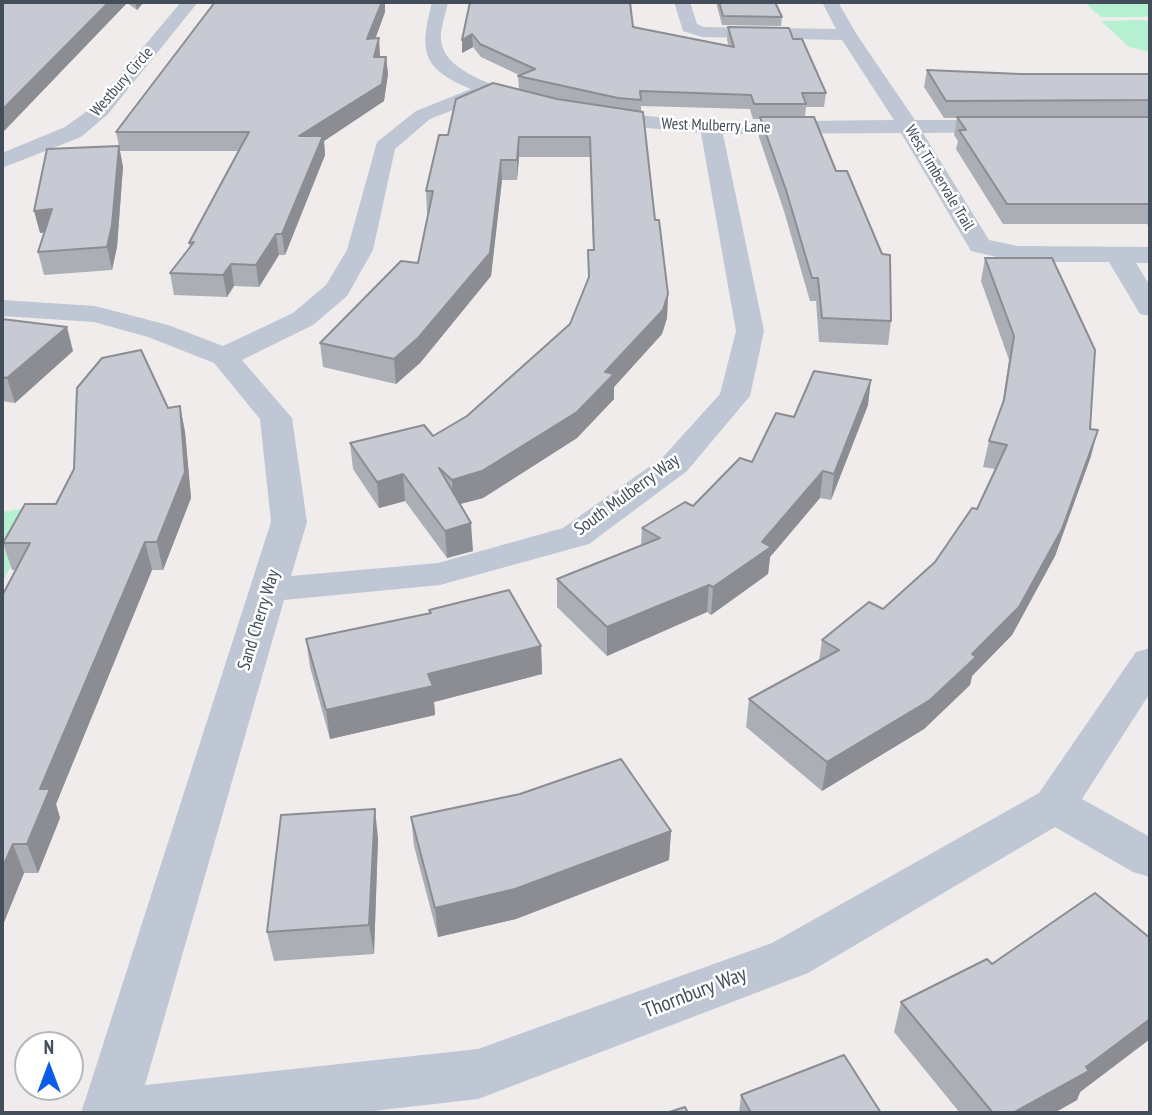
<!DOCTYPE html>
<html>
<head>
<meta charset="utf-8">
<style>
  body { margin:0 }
  #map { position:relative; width:1152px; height:1115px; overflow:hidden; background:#efeceb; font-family:"PT Sans Narrow",sans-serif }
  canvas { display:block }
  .frame { position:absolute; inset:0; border:4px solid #434e5a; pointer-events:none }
  .north { position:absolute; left:14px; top:1031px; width:70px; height:70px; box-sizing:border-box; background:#fff; border:2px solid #b4b8bd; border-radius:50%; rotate:0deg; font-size:19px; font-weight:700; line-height:28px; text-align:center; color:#434e5a }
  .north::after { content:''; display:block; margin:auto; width:24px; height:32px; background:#0d5ce8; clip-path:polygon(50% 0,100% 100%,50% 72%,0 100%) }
</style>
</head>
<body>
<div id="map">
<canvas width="1152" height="1115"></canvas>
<div class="frame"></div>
<div class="north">N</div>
</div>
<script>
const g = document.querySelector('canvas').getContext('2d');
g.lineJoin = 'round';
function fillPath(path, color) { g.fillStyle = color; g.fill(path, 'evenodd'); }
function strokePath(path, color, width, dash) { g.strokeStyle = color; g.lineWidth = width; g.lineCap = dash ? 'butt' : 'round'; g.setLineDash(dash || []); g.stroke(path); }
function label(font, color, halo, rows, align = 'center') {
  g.font = font + ' "PT Sans Narrow",sans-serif'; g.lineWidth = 5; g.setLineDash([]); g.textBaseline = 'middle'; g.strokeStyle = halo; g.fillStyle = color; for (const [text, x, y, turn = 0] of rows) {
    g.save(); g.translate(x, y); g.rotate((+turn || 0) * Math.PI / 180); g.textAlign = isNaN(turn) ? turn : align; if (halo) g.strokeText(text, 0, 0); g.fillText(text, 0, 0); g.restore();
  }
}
fillPath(new Path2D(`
  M1084,2H1150V17H1101Z
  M1138,20L1150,21V52L1129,47L1101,21Z
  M46,505L2,582V512Z`), '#b5f1d1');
fillPath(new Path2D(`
  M181,2H198L108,114L81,137L2,168V153L65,127L94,106Z
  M432,2H448C446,14 440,27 441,40C444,75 509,90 536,98L539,102L536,106L529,108L489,96L430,119L395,149L373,250L347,296L313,325L242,360L292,418L307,522L291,576L438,563L563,528L663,457L720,394L736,331L701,133L595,123L588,121L585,117L588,113L595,111L711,122L894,120L842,40L702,37L683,31L674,2H690L697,24L704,27L836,29L822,2H838L857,35L915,120H1006L1014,121L1017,126L1014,131L1006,132L923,133L989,240L1018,246L1150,247V263H1136L1150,286V316L1140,314L1109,262H1018L971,251L901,133L723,134L764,331L750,396L687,471L589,544L440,585L284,600L145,1085L478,1049L772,943L1039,793L1136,652L1150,648V693L1082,799L1150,837V877L1133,872L1055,827L808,973L478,1099L356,1113H81L271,522L260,419L214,363L148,337L94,322L2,316V300L95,306L168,325L223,346L293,313L326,285L347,250L377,142L416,111L471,89C420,68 420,50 432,2Z`), '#bec7d3');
fillPath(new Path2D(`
  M2,2H144L137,10L127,3L4,131H2Z
  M215,2H385V12L375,39L380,55V57H386L388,74L384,101L324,141L325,155L285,255H279L259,287L234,286L227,297L174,295L170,273L190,247L189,243L238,151H120L123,167L117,247L112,270L44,275L38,252L44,232L40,233L119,146L116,132Z
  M470,2L633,27L729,46L727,40L728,27L793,39L826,93L824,107H806L805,117L891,321L888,345L819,342L816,301H810L784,211L759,137L760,119H753L750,109L641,106V112L655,220L668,294L667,318L662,334L614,387V399L577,438L483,498L460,504L473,551L447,558L405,501L379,508L353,469L350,443L433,436L467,416L570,324L588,278L593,250L590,157H519L517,180H502L491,276L420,363L396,384L323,367L320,343L418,263L429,213H427L426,191L448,135L519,89L518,76L519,75L481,57L473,47L462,53V40Z
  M716,2H775L782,17L781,26L722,25Z
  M927,70L1020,74H1150V228L1147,224H1003L956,149L958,141L954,135L957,118H944L924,87Z
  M985,258L1090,429L1091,456L1055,556L1012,635L972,676L970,685L924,729L822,791L746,727L749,699L819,661L822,640L883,609L935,562L977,509L995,469L983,467L989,441L1002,406L1009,360L981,281Z
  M2,319L73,351L15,403L2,401Z
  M868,405L831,500L820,498L770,557L768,574L711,615L707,612L607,656L557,607V579L641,546L642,528L693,506L752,462L794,417Z
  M180,406L185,432L191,498L163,570H152L56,804L60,818L38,873H24L2,927V596L15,570H12L3,543L56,504L168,408Z
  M429,610L541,646L542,674L434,702L435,715L330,739L310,667L306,639L429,613Z
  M411,817L671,831L669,860L516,919L438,937L414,846Z
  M378,838L374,954L274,961L267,932Z
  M1150,938V1039L1080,1092L1077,1100L1054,1113H960L894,1032L901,1002L992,964Z
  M741,1095L881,1113H739Z`), '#abaeb5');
fillPath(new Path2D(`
  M109,2L127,3L4,131L2,121V110Z
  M135,2H144L137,10Z
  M379,2H385V12L369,56L367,39Z
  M472,34L473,47L462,53V40Z
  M379,38L380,55L376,74L374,57Z
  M386,57L388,74L384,101L324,141L325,155L285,255L282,234L299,136Z
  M519,137V157L517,180V160Z
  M119,146L123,167L117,247L112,270L107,247Z
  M501,160L502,180L491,276L420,363L396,384L394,359Z
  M52,209L57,231L40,233L34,211Z
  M276,234L279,255L259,287L256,265Z
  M231,264L234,286L227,297L223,275Z
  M668,294L667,318L662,334L614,387V399L577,438L483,498L453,506L452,480L605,372Z
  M67,327L73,351L15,403L7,378Z
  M871,380L868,405L831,500L834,474Z
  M180,406L185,432L191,498L163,570L157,542Z
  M1098,430L1091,456L1055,556L1012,635L972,676L970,685L924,729L822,791L827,762L972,654Z
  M823,471L820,498L770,557L768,574L711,615L713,587L762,542Z
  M403,474L405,501L379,508L377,482Z
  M471,523L473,551L447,558L445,531Z
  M145,542L152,570L56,804L60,818L38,873L27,844L40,789Z
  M709,585L707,612L607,656V627Z
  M541,646L542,674L434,702L435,715L330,739L326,710L428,674Z
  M375,809L378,838L374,954L369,925Z
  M671,831L669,860L516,919L438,937L435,908Z
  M13,844L24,873L2,927V869Z
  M1150,1019V1039L1080,1092L1077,1100L1054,1113H1013L1086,1067Z`), '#8b8d93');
const building = new Path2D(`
  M2,2H109L2,110Z
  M215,2H382L367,39L379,38L374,57H386L382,84L299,136H323L282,234H276L256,265L231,264L223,275L170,273L194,242L189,243L249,132H116Z
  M470,2H630L633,27L734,47L728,27L789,28L793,39H802L826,93H802L806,104H754L751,95L640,91L641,100L618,98L518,76L535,69L480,44L472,34L462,40Z
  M719,2H775L782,17L723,16Z
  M927,70L1020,74H1150V100L946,101Z
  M493,83L557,99L643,112L655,220H659L668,294L663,310L605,372L614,374L577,412L482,471L452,480L439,468L471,523L445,531L403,474L377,482L350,443L424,425L433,436L467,416L570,324L589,277L588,250H594L590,137H519L517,160H501L490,253L418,338L394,359L320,343L401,261L418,263L433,191H426L439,135H448L456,99Z
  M760,117H814L836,171H847L882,254L890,255L891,321L822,318L818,278H812L786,190Z
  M957,117H1150V204H1007L959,130H966Z
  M119,146L112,225L107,247L38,252L52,209L34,211L47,149Z
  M985,258H1052L1095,350L1090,429L1098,430L1062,529L1019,607L972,654L976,657L930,700L827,762L749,699L839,650L822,640L869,602L883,609L935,562L972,508L977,509L1007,445L989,441L1004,400L1014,336Z
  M2,319L67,327L7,378L2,377Z
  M141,350L168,408L180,406L185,472L157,542H145L40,789H50L27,844H13L2,869V596L30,543H3L25,504H56L74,469L77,388L102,358Z
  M814,371L871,380L834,474L823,471L762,542L771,547L713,587L709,585L607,627L557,579L660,538L642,528L685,502L693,506L740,458L752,462L776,413L794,417Z
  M509,590L541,646L428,674L433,686L326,710L306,639L431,613L429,610Z
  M621,759L671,831L515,889L435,908L411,817L520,794Z
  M375,809L369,925L267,932L281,815Z
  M1095,893L1150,938V1019L1086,1067L1089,1071L1013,1113H993L901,1002L987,959L992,964Z
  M844,1055L881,1113H751L741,1095Z
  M685,1107L688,1113H666Z`);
fillPath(building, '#c7cad2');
strokePath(building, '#8b8d93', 2);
label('16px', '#434e5a', '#fff', [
  ["Westbury Circle",122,82,-49],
  ["West Mulberry Lane",716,126,2],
  ["West Timbervale Trail",939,178,59]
]);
label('18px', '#434e5a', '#fff', [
  ["South Mulberry Way",627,495,-36],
  ["Sand Cherry Way",259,620,-73]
]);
label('21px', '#434e5a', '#fff', [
  ["Thornbury Way",695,993,-21]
]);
</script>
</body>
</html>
